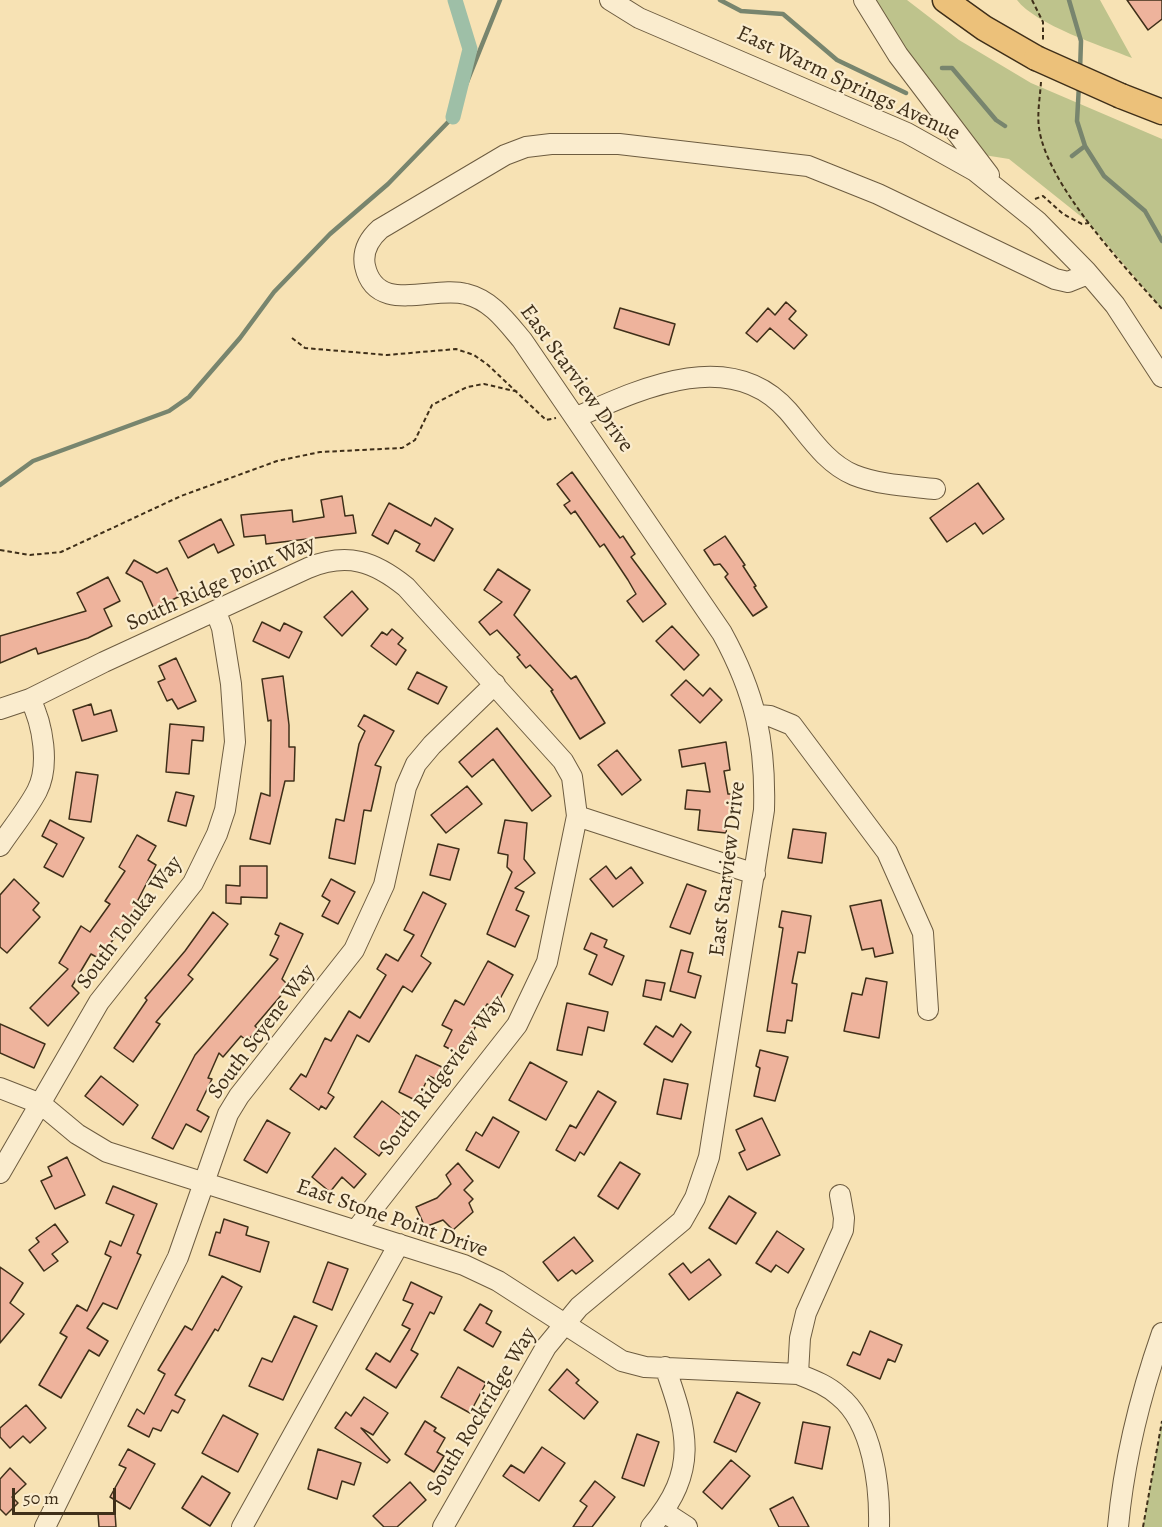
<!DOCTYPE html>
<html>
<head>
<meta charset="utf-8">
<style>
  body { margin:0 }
  #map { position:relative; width:1162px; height:1527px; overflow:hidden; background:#f7e2b4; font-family:Alegreya,serif }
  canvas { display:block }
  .scale { position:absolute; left:12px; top:1488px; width:104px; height:27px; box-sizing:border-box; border:3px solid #3f2f19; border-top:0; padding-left:8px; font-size:18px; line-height:21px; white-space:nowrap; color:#3f2f19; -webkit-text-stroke:4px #faecce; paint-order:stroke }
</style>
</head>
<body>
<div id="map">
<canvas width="1162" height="1527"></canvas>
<div class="scale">50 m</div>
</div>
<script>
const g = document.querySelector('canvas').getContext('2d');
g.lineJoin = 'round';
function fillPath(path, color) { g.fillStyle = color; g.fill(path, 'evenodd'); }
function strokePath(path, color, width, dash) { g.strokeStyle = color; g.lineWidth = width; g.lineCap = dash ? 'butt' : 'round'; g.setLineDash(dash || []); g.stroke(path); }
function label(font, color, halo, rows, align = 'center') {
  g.font = font + ' Alegreya,serif'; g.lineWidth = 4.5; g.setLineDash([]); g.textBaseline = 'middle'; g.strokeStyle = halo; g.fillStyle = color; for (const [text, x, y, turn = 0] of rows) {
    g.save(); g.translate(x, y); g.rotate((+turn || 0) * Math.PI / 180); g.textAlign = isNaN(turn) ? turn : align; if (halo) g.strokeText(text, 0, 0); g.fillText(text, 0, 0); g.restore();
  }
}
fillPath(new Path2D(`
  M871,0H907L959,40L1031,83L1162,139V309L1088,222L1009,159L984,155L941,101Z
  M1017,0H1100L1132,58C1102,46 1036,25 1017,0Z
  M1162,1421V1527H1143Z`), '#bec38c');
strokePath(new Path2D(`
  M720,0L741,11L783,14L837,60L906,93
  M1069,0L1081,41L1080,71
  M942,68H952L996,120L1005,126
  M1079,85L1077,121L1085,146L1104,176L1145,211L1162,241
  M1072,156L1085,146
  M0,485L33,461L169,411L189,397L240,338L274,292L330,234L388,184L453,117L500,0`), '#78856e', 4.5);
strokePath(new Path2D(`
  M453,117L470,49L455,0`), '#9ebfa7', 15);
const building = new Path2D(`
  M1127,0H1162V19L1148,30Z
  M786,302L796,311L789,319L807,335L794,349L770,328L757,342L746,333L768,308L775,315Z
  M620,308L675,324L669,345L614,328Z
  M572,472L620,538L623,536L635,554L631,557L666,604L643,622L627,601L636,594L628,580L604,544L600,547L575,511L571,514L564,505L570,501L557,484Z
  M978,483L1004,519L983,534L975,523L947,542L930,518Z
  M342,496L345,516L353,515L356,533L266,544L265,535L244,537L241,515L292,510L293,522L324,517L321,500Z
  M389,503L431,526L435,518L453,529L434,561L416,551L420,544L395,530L388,544L372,535Z
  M221,519L234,545L218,553L214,544L188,558L179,541Z
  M725,536L745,565L743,566L756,586L754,587L767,607L753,616L725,577L728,574L720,564L714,565L704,550Z
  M134,560L157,573L167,568L180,596L154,609L142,582L126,573Z
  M498,569L530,590L514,615L571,679L576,676L605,723L580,739L551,691L553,690L530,665L526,668L517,657L520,655L497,630L490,635L479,622L502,602L484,590Z
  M108,577L120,601L104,609L112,626L88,638L38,654L36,648L0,663V636L86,611L77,593Z
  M352,591L368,609L342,636L324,617Z
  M262,622L280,631L284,623L302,632L289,658L253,641Z
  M672,626L699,655L684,670L656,641Z
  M392,629L403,638L398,644L406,650L396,665L371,646L382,632L387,635Z
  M176,658L196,701L178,709L172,699L167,701L158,682L165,679L159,666Z
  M417,672L447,687L438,704L408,689Z
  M283,676L289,725V747H295L294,781H285L270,844L250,839L261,793L270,796L271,720L268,721L262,679Z
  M686,680L703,696L710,688L722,700L700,723L671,695Z
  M91,704L94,715L111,710L117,731L82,741L73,710Z
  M364,715L394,731L375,765L381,767L371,811L364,810L355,864L329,858L336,819L344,821L359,744L365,731L358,726Z
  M170,724L204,727L203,741L192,740L189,774L166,772Z
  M497,728L551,796L532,811L493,759L472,777L459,762Z
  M726,742L730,770L724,771L728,794H734L732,816H728L726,833L698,830L700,810L685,809L687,790L710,792L705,763L682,767L679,750Z
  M617,750L641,780L622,795L598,765Z
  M76,772L98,775L91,822L69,819Z
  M467,786L482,804L446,833L431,815Z
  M176,792L194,796L186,826L168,821Z
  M50,820L84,838L63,877L44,867L57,844L42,836Z
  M505,820L527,823L524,859L535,873L515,888L524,892L516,910L529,916L515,947L487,934L512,872L507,867L508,855L498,853Z
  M793,829L826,833L822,863L788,858Z
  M137,835L156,846L148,860L156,865L138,900L139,901L100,959L91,954L72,986L79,993L48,1026L30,1008L68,969L59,963L81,926L90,932L110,904L105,901L125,871L119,867Z
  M438,844L459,849L450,880L430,875Z
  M240,866H267V898L241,897V904L226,903V885L240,886Z
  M606,866L616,879L631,867L643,883L613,907L590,879Z
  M14,879L39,903L33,910L40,917L7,953L0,947V895Z
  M331,879L355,892L338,924L322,916L330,901L322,896Z
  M687,884L706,891L690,934L670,927Z
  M423,892L446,904L421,956L431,963L412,992L403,986L369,1042L357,1035L328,1093L334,1097L326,1109L321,1106L319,1110L290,1089L301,1074L306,1077L325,1038L331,1041L349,1011L360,1018L386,975L377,969L386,954L398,961L414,935L404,930Z
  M881,900L893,953L875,957L873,948L862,950L850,906Z
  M782,911L811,916L805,953L798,952L792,983L797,984L792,1021L787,1020L785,1033L767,1031L783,928L779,927Z
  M213,912L228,924L188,975L193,979L156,1022L160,1024L133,1062L114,1048L147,1000L145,998L185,951Z
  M280,923L303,934L282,979L289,986L255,1026L258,1029L247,1041L241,1036L223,1057L219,1053L208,1078L212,1079L197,1110L209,1117L201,1132L186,1124L173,1149L152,1138L195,1055L278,959L270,955L279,936L275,934Z
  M591,933L607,940L604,947L624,956L612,985L589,974L597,955L584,949Z
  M681,950L693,953L688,972L701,976L695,998L670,991Z
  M488,961L513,975L495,1008L487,1004L461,1055L444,1046L452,1030L442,1025L455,1000L464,1005Z
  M866,978L887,982L879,1038L844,1031L852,993L862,995Z
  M646,980L665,983L661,1000L643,996Z
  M567,1003L608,1012L604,1031L588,1027L582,1055L557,1050Z
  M0,1024L45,1044L34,1068L0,1053Z
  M681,1024L691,1032L672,1062L644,1044L656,1026L673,1037Z
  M760,1050L788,1057L775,1101L754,1096L760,1068L756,1066Z
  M416,1055L444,1068L438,1080L429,1076L417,1101L399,1092Z
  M530,1062L567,1082L546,1120L509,1100Z
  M101,1076L138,1105L123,1125L85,1096Z
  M664,1079L688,1084L681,1119L657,1114Z
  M598,1091L616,1102L584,1155L580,1152L575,1161L556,1150L570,1125L576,1128Z
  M382,1101L407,1120L379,1156L354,1137Z
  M493,1117L519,1132L499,1168L466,1150L476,1132L482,1136Z
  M762,1118L780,1155L747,1170L739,1153L745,1150L736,1130Z
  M267,1120L290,1133L267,1173L244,1160Z
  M335,1148L366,1174L354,1188L342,1177L330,1192L312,1177Z
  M67,1157L85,1195L55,1209L41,1181L52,1176L48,1167Z
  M620,1162L640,1174L618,1209L598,1196Z
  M458,1163L473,1181L464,1190L473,1199L469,1203L473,1212L453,1230L443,1220L425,1227L416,1207L437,1198L451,1184L446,1175Z
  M113,1186L157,1204L137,1253L141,1255L117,1309L103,1303L87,1328L108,1341L99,1356L89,1350L61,1398L39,1385L67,1337L60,1333L77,1305L87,1311L111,1257L105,1254L110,1241L121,1246L134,1215L106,1203Z
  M729,1196L756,1213L736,1244L709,1228Z
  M224,1219L248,1227L246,1235L269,1242L260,1272L209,1255L216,1232L220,1233Z
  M55,1224L68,1242L52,1254L58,1261L44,1271L29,1250L39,1242L36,1238Z
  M777,1231L804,1249L788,1273L776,1265L771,1272L756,1263Z
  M574,1237L593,1261L576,1274L572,1270L558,1281L543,1262Z
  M709,1259L721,1275L689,1300L669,1274L683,1263L691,1273Z
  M328,1262L348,1269L332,1310L313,1302Z
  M0,1267L23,1283L10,1303L24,1314L0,1343Z
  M222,1276L242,1287L218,1331L215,1329L175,1395L185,1400L178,1413L172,1410L161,1431L153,1428L149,1437L128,1426L137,1409L144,1414L165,1374L158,1370L185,1326L192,1330Z
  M411,1282L442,1297L434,1314L430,1312L411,1350L418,1354L396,1388L366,1369L376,1353L390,1362L410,1329L402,1325L413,1304L403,1300Z
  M480,1304L492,1311L486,1323L501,1332L493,1347L464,1330Z
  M294,1316L317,1326L283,1400L249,1386L262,1358L272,1362Z
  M870,1331L902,1345L895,1362L888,1359L880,1379L847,1365L853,1352L860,1355Z
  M458,1367L486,1383L470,1413L441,1397Z
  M567,1369L579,1380L576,1383L598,1402L584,1419L549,1390Z
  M737,1392L760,1403L736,1452L714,1442Z
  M364,1397L388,1413L373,1435L361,1428L390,1460L387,1463L335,1428L346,1412L351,1416Z
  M26,1405L46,1428L30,1443L23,1436L10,1448L0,1437V1428Z
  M223,1415L258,1434L238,1472L202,1453Z
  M425,1421L436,1428L434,1431L445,1438L437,1452L444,1456L434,1472L405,1454Z
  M803,1422L830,1427L822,1469L795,1463Z
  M637,1434L659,1442L644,1486L622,1478Z
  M542,1447L565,1463L539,1501L503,1476L511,1465L524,1473Z
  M128,1449L155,1464L130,1509L110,1497L126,1468L119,1465Z
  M318,1449L361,1463L354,1485L342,1481L337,1499L308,1489Z
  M731,1460L750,1476L722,1509L703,1492Z
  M10,1468L26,1484L12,1497L18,1503L6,1515L0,1509V1479Z
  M202,1476L230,1493L210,1526L182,1508Z
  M595,1481L615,1497L592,1527H573L587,1506L580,1501Z
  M410,1482L426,1500L397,1527H384L373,1516Z
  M793,1497L809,1527H779L770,1509Z
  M115,1513L116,1527H99L98,1514Z`);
fillPath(building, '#eeb39c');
strokePath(building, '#3f2f19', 1.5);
const minor = new Path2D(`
  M610,0L639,18L907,133L975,171L1037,221L1086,271L1115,305L1162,377
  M864,0L898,55L989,175
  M577,417C642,388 731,346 788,411C808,434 825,463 854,475C879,485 908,486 935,489
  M0,709L30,699L104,662L308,568C347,552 374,561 406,587L563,761L572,777L577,816L547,962L517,1025L356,1230
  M758,715L770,716L792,725L887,852L923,933L928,1010
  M577,816L755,874
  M0,846C12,828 27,810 37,791C50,766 43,724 30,699
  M0,1088L41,1104L77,1134L107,1152L464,1265L498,1281L622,1361L645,1367L798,1374C813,1380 827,1385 839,1396C873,1423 880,1486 879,1527
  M0,1173L99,1002L193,883L217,834L225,810L235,742L231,684L222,628L216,612
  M798,1374L800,1338L806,1313L843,1230L844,1218L840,1195
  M664,1512L687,1527
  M45,1527L178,1257L228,1114L239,1096L354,950L384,885L406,787L416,764L432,745L495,684
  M242,1527L399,1244
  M443,1527L546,1347L579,1307L682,1221L695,1198L709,1157L764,810C766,742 755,693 722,633L522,340C506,321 491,300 466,294C433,285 376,316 365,266C362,251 369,239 380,229L505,155L526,147L551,144H619L808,166L878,194L1055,279L1068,282L1088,274
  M651,1527C699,1470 688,1432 665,1367
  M1118,1527C1124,1460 1140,1396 1162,1333`);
const major = new Path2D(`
  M945,0L984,28L1036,58
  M1121,96L1162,112`);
strokePath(minor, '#6d5c40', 22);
strokePath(major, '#3f2f19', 27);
strokePath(new Path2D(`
  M1032,0L1043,22V40
  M1041,82C1040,97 1037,114 1039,128C1047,185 1124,266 1162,309
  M1035,199L1043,196L1063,214L1082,224L1089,223
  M292,338L305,348L387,355L456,349L474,355L488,365L546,420L556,418
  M0,550L30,555L61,552L181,496L277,461L320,452L402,448L415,440L432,405L467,387L484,384L519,392
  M1143,1527L1162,1421`), '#3f2f19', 2, [4.5, 3]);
strokePath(minor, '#faecce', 20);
strokePath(major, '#ecc17a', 24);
const majorBridge = new Path2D(`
  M1036,58L1121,96`);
strokePath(majorBridge, '#3f2f19', 27, []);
strokePath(majorBridge, '#ecc17a', 24);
label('22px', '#3f2f19', '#faecce', [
  ["East Warm Springs Avenue",848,84,25],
  ["East Starview Drive",576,379,54],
  ["South Ridge Point Way",221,584,-24],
  ["East Starview Drive",728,869,-83],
  ["South Toluka Way",130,923,-53],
  ["South Scyene Way",262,1032,-53],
  ["South Ridgeview Way",443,1076,-53],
  ["East Stone Point Drive",392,1219,19],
  ["South Rockridge Way",482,1412,-59]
]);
</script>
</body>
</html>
